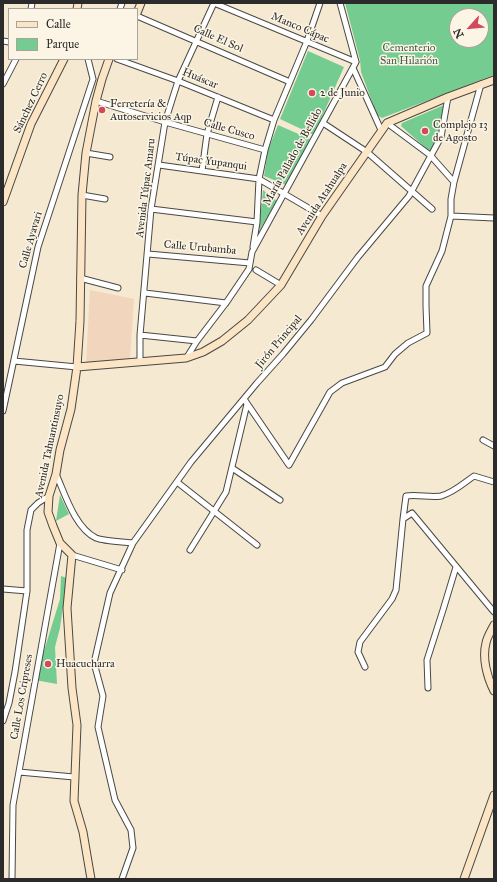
<!DOCTYPE html>
<html>
<head>
<meta charset="utf-8">
<style>
  body { margin:0 }
  #map { position:relative; width:497px; height:882px; overflow:hidden; background:#f6e9d1; font-family:"IM FELL Great Primer",serif }
  canvas { display:block }
  .frame { position:absolute; inset:0; border:4px solid #2b2b2b; pointer-events:none }
  .legend { position:absolute; left:8px; top:8px; width:130px; height:52px; box-sizing:border-box; background:#fcf5e5; border:1px solid #a8a49b; margin:0; padding:5px 7px; list-style:none; font-size:12px; color:#2b2b2b }
  .legend li { display:flex; align-items:center; gap:8px; height:20px }
  .legend b { width:20px; border:1px solid #a8a49b }
  .north { position:absolute; left:449px; top:8px; width:40px; height:40px; box-sizing:border-box; background:#fcf5e5; border:1px solid #a8a49b; border-radius:50%; rotate:243deg; font-size:11px; font-weight:700; line-height:16px; text-align:center; color:#2b2b2b }
  .north::after { content:''; display:block; margin:auto; width:14px; height:18px; background:#d1495b; clip-path:polygon(50% 0,100% 100%,50% 72%,0 100%) }
</style>
</head>
<body>
<div id="map">
<canvas width="497" height="882"></canvas>
<div class="frame"></div>
<ul class="legend">
<li><b style="height:5px;background:#fce5c4"></b>Calle</li>
<li><b style="height:11px;background:#75cc91"></b>Parque</li>
</ul>
<div class="north">N</div>
</div>
<script>
const g = document.querySelector('canvas').getContext('2d');
g.lineJoin = 'round';
function fillPath(path, color) { g.fillStyle = color; g.fill(path, 'evenodd'); }
function strokePath(path, color, width, dash) { g.strokeStyle = color; g.lineWidth = width; g.lineCap = dash ? 'butt' : 'round'; g.setLineDash(dash || []); g.stroke(path); }
function label(font, color, halo, rows, align = 'center') {
  g.font = font + ' "IM FELL Great Primer",serif'; g.lineWidth = 3; g.setLineDash([]); g.textBaseline = 'middle'; g.strokeStyle = halo; g.fillStyle = color; for (const [text, x, y, turn = 0] of rows) {
    g.save(); g.translate(x, y); g.rotate((+turn || 0) * Math.PI / 180); g.textAlign = isNaN(turn) ? turn : align; if (halo) g.strokeText(text, 0, 0); g.fillText(text, 0, 0); g.restore();
  }
}
fillPath(new Path2D(`
  M90,290L134,299L130,360L86,363Z`), '#f1d5bd');
fillPath(new Path2D(`
  M345,3H494V75L382,118L377,115L361,72L360,60ZM457,16H481V40H457Z
  M308,51L344,67L314,135L280,119Z
  M444,105L448,108L443,135L433,150H428L401,126L402,123Z
  M278,125L310,139L286,185L264,176L268,150Z
  M263,190L277,201L259,231Z
  M60,495L69,514L56,521Z
  M61,576L67,578L60,628L55,647L57,684L35,680L60,599Z`), '#75cc91');
const street = new Path2D(`
  M214,3L356,62
  M340,3L356,62
  M31,9L32,3
  M120,9L122,3
  M137,16L290,82
  M3,41L9,42
  M88,59L93,79
  M117,59L178,81L274,120
  M353,68L381,130
  M3,84L16,59
  M96,101L165,122L265,150
  M323,123L367,152L432,209
  M86,153L110,157
  M159,165L259,179L322,216
  M202,171L207,134L218,97
  M454,182L481,84
  M82,195L105,199
  M151,209L257,222
  M451,216L494,218
  M253,247L257,222L259,179L265,150L274,120L307,41L320,3
  M148,254L250,263
  M256,270L281,285
  M80,278L118,288
  M145,293L226,303
  M140,335L197,341
  M187,357L197,341L226,303L249,269L252,252L356,62
  M14,361L77,367
  M140,362V335L151,209L165,122L178,81L214,3
  M244,399L289,465L330,392L342,383L385,367L395,354L408,343L427,333L426,306V286L442,251L451,216V199L454,182L430,155L387,123
  M3,411L38,247L93,79
  M483,440L494,446
  M232,468L280,500
  M56,474C65,494 75,528 96,538C103,541 124,542 133,543
  M177,482L257,545
  M403,519L406,496C418,494 430,498 441,496C453,493 464,483 474,476L494,482
  M190,550L226,492L247,404
  M72,555L122,570
  M3,589L27,591
  M365,667L358,652L360,642L392,599L396,590L403,519L412,513L494,612
  M428,688L427,660L443,610L456,567
  M3,721L9,703L15,672L27,591V530L31,510L38,503L49,496
  M19,772L74,777
  M12,879L13,805L60,543
  M122,879L133,848L131,830L115,800L98,727L103,696L94,663L110,593L133,543L191,462L257,383L283,354L311,320L358,257L409,196L441,137L448,97`);
const secondary = new Path2D(`
  M77,9L78,3
  M137,13L141,3
  M3,202L31,124L64,59
  M77,367L186,358L203,352L222,341L248,320L281,285L322,216L387,123L448,97L494,80
  M494,625C491,631 487,637 486,643C482,658 487,677 494,691
  M91,879L83,832L74,801L77,725L72,688L67,608L72,555L60,543L53,526L48,512L49,496L56,474L60,450L71,409L77,367L80,321L82,195L86,153L96,101L102,79L109,59
  M464,879L494,795`);
strokePath(street, '#494844', 7);
strokePath(secondary, '#494844', 9);
strokePath(street, '#fff', 5);
strokePath(secondary, '#fce5c4', 7);
for (const [x, y, r, color] of [
  [312,93,4,"#d1495b"],
  [102,110,4,"#d1495b"],
  [425,131,4,"#d1495b"],
  [48,664,4,"#d1495b"]
]) { const dot = new Path2D(); dot.arc(x, y, r, 0, 2 * Math.PI); g.fillStyle = color; g.fill(dot); strokePath(dot, '#fcf5e5', 1.5); }
label('11px', '#2b2b2b', '#fcf5e5', [
  ["Manco Cápac",300,28,23],
  ["Calle El Sol",218,39,24],
  ["Huáscar",200,79,22],
  ["Sánchez Cerro",31,103,-65],
  ["Calle Cusco",229,130,16],
  ["María Pallado de Bellido",293,157,-61],
  ["Túpac Yupanqui",211,162,8],
  ["Avenida Túpac Amaru",146,188,-83],
  ["Avenida Atahualpa",322,199,-57],
  ["Calle Ayavari",31,240,-74],
  ["Calle Urubamba",200,248,5],
  ["Jirón Principal",279,342,-50],
  ["Avenida Tahuantinsuyo",50,446,-78],
  ["Calle Los Cripreses",22,697,-80]
]);
label('11px', '#415b4a', '#fcf5e5', [
  ["Cementerio",409,48],
  ["San Hilarión",409,61]
]);
label('11px', '#2b2b2b', '#fcf5e5', [
  ["2 de Junio",320,93],
  ["Ferretería &",110,104],
  ["Autoservicios Aqp",110,117],
  ["Complejo 13",433,125],
  ["de Agosto",433,138],
  ["Huacucharra",56,664]
], 'left');
</script>
</body>
</html>
